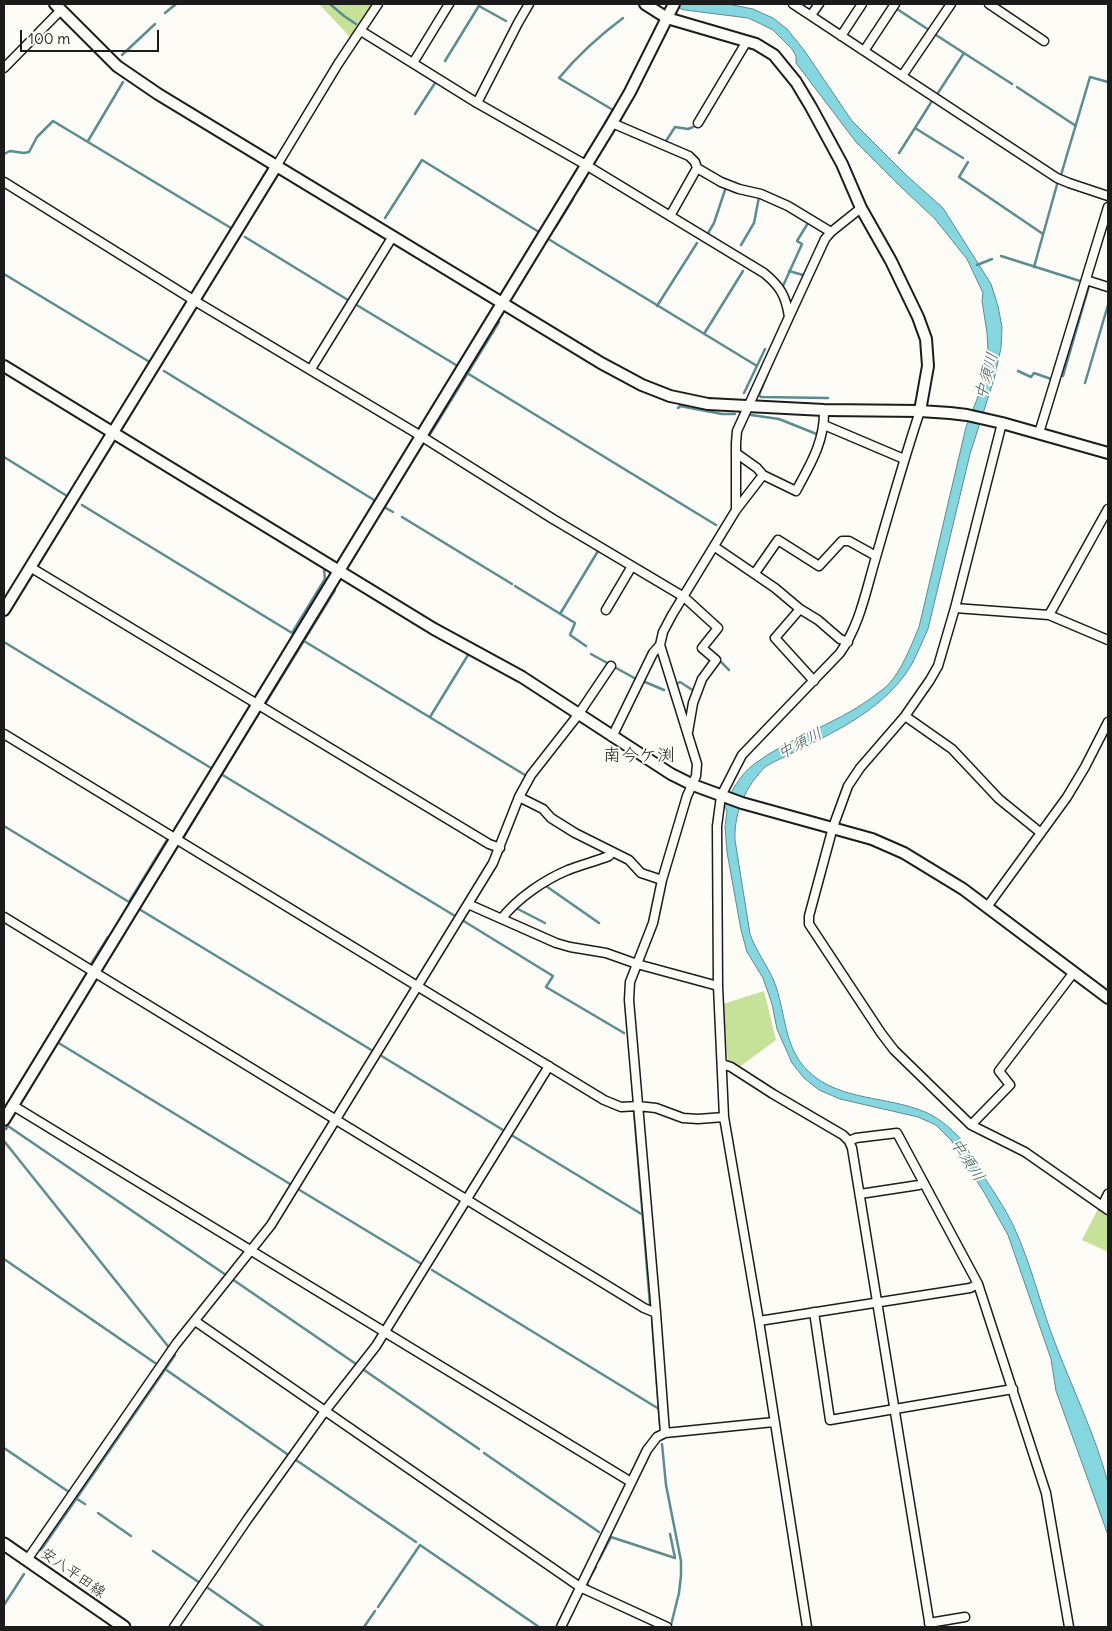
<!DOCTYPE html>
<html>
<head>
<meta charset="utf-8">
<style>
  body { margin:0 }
  #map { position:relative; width:1112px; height:1631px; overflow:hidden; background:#fdfcf7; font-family:Delius,sans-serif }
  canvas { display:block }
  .frame { position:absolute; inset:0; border:5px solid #1c1c1c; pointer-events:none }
  .scale { position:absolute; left:20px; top:30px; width:139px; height:22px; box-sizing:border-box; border:2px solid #1c1c1c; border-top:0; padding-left:6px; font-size:15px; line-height:18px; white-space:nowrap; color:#1c1c1c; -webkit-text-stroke:4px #fdfcf7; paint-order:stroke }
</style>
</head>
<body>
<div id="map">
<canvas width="1112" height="1631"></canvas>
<div class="frame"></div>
<div class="scale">100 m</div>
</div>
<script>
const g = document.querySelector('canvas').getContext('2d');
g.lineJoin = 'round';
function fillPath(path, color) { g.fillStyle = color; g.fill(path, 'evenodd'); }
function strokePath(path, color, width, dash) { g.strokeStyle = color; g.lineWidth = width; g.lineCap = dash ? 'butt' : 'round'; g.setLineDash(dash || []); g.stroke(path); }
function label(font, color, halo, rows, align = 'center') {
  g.font = font + ' Delius,"Klee One",sans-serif'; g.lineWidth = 4; g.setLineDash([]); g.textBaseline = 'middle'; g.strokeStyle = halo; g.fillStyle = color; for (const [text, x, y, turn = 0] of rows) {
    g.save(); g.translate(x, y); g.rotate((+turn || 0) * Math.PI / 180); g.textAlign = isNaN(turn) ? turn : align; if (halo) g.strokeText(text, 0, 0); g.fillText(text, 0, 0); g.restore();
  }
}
fillPath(new Path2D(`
  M319,4H374L362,25L350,37Z
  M764,991L776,1040L738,1068L728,1063L723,1004Z
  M1099,1207L1108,1213V1252L1082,1240Z`), '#c6e299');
const water = new Path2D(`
  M665,4H728L753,9L773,18L787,29L804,50L852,121L905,174L943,208L991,284L998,306L1002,327L1001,348L994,379L970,454L928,629C921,644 914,663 904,676C871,720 814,741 766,766C746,786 734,811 735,840L750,934C756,951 767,965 774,981C786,1011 783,1048 809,1072C840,1101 888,1096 925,1112C937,1117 947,1125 956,1134C966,1144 973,1160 981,1172C992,1190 1005,1207 1014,1227C1032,1266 1041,1308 1057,1348C1074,1392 1096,1437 1108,1483C1111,1496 1108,1521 1108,1535L1056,1391L1051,1359L1008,1235L985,1194L951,1140L936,1125L918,1117L840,1099L819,1090L804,1078L792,1063L777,1029L772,1004L763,978L747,952L741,930L727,852L725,827L727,811L724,805C732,791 740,775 753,765C788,738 834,725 870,699C876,694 883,690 888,685C902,670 911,646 919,627L966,427L981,389L982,371L988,350L987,333L982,301L983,293L967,259L935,219L901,187L856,142L796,63V56L792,49L773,30L761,24L748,18L685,10Z`);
fillPath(water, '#85d6df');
strokePath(water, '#5b8c91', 1);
strokePath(new Path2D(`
  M330,4L344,16L356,24
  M479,6L506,21
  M897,9L929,30
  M165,13L176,4
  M936,35L1012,84
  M122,55L155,24
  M445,61L480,4
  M1017,87L1076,126
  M936,96L964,53
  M415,114L435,83
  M605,123L613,110L559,78C578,55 599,36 623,18
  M915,128L932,101
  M88,141L123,82
  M666,141L675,127L688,129L693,127
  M899,153L915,128L963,158
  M4,154L10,151L24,153L29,152L37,137L53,121L231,228
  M968,162L959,177L1043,234
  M1061,175L1090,77L1108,82
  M578,190L584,181
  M385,218L422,160L539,232
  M555,228L573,199
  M707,235L714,223L726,187
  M245,237L348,300
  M550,240L757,366
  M741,245L754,223L759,197
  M1001,256L1080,281
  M977,265L992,259
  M1034,267L1058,181
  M789,271L803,275
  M4,274L148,361
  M783,286L802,244L797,241L808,223
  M355,304L456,365
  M657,306L697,243
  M704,334L743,271
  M164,371L374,500
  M1018,371L1031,377L1034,373L1051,379
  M467,373L716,525
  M768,373L759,395L761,397L828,398
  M1063,376L1089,286
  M1085,383L1108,305
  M744,393L765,349
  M678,408L680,406L722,414H735
  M751,415L779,419L819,435
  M429,436L499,322
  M4,457L67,496
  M82,505L292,633L325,579L324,569
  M384,507L393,512
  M402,517L512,584
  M515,586L575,623L570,635L586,646
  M560,614L598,551
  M304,641L525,775
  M4,642L211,768
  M591,654L636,679
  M719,660L729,670
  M641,685L643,682H645L664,690
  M675,685L680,682L694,691
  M265,704L335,590
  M430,717L468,655
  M221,774L455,916
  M4,826L129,902L167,840
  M183,838L260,711
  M546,886L599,923
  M516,908L545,923
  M139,909L373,1051
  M462,920L553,976L546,987L624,1033
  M91,964L108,937
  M104,965L178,845
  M627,1017L634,1103
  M57,1042L290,1184
  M380,1055L503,1130
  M634,1111L650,1305
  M6,1129L8,1126L226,1275
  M513,1136L643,1215
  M4,1141L175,1355L41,1550
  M298,1189L420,1263
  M4,1259L158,1365
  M432,1270L659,1409
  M232,1279L356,1364
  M652,1319L660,1426
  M165,1369L287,1454
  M364,1370L479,1449
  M662,1444L666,1485L681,1561V1575L679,1593L671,1625
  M4,1448L69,1492
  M484,1453L599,1532
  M296,1460L416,1542
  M77,1499L85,1504
  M98,1513L131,1536
  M420,1545L539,1627
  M153,1551L200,1583
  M599,1560L611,1537L675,1558L670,1534
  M589,1587L587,1583L596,1567
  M208,1588L264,1627
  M4,1605L24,1574
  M378,1607L420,1545
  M364,1627L375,1611`), '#5b8c91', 2.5);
const minor = new Path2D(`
  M793,4L902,76L951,4
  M989,4L1044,41
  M811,15L819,4
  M361,31L477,103L586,165L764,273C780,286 786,296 789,317L737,431L736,443V510L672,615L663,632L660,645L697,764L696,776L687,796L662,880L653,923L630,982L629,1000L656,1313L665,1433
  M841,36L862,4
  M864,51L895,4
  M413,63L449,4
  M4,68L61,10
  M902,76L1057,178L1069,183L1108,196
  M477,103L518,23L529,4
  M612,123L689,156L695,162L697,168L721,182L739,189L761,194L788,206L831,232
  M698,123L747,41
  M277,165L338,64L378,4
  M4,182L195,301L421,436L553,519L684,597L718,628L702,648L716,660L702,679L693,703L688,732
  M670,216L697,168
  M1086,280L1108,287
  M789,317L825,239L831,232L861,208
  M311,369L393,236
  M1002,423L955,608L938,666L930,680L905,716L860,768L848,786L833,827L809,916V924L881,1033L894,1050L971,1125L1025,1152L1108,1210
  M824,425L904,459
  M1039,433L1108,207
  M736,453L757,468L763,475L796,491C810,465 825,441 824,410
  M736,510L763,475
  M715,547L775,588L800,609L818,620L840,639L848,642
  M30,567L489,844L500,848
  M755,573L778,540L819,566L842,541H849L876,556
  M955,608L1049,615L1108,640
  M800,609L775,638L814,681
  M606,610L632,566
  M1049,615L1108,509
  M905,716L952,749L999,799L1041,833
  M4,734L604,1100L621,1107L638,1106L656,1108L683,1118L698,1119L724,1117
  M612,737L653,653L660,645
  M519,797L543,809L551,818L575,833L629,860L641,873L662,880
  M468,904L556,943L570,947L606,953L637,964L718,986
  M987,907L1067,797L1085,767L1108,722
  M4,917L644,1308L656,1313
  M502,918C518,898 544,880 568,870C581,865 596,861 609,856L612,852
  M722,1064L731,1067L773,1094L843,1135L849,1141L852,1148L930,1627
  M12,1105L631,1482
  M971,1125L1010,1085L999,1071L1074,972
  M849,1141L856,1138L897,1133L978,1284L1046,1493L1069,1627
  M860,1194L919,1185L924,1183
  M1102,1206L1108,1194
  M814,1312L830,1420L1013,1389
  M195,1321L580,1587L667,1627
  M759,1321L970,1288L978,1284
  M27,1560L176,1344L271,1225L493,863L519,797L531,775L578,715L611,666
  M929,1623L965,1617
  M174,1627L247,1520L325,1411L376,1346L549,1066
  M561,1627L647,1450L657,1437L665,1433L774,1422
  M807,1627L759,1321L724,1117L718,986L717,826L721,796L742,755L840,653C860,625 866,590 876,557C890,508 904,459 920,411`);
const tertiary = new Path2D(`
  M55,4L117,66L158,94L601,363L642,385L670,396L708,404L824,410L920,411L950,413L967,415L1002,423L1108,453
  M645,4L667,18L756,44L774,55L796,82L811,107L842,164L861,208L891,261L918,317L926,339L928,366L920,411
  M4,366L434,629L522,677L671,774L693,785L742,803L872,839L904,853L963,889L1108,998
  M4,610L277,165
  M4,1120L612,123L630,92L674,4`);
const secondary = new Path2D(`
  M4,1544L124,1627`);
strokePath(minor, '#1c1c1c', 11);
strokePath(tertiary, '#1c1c1c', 14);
strokePath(secondary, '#1c1c1c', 15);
strokePath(minor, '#fdfcf7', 8);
strokePath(tertiary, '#fdfcf7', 10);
strokePath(secondary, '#fdfcf7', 11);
label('15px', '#1c1c1c', '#fdfcf7', [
  ["安八平田線",73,1573,35]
]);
label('italic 16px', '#415d60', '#fdfcf7', [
  ["中須川",987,376,-75],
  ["中須川",800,744,-28],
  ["中須川",967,1160,57]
]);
label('18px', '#1c1c1c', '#fdfcf7', [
  ["南今ケ渕",639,756]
]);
</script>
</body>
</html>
